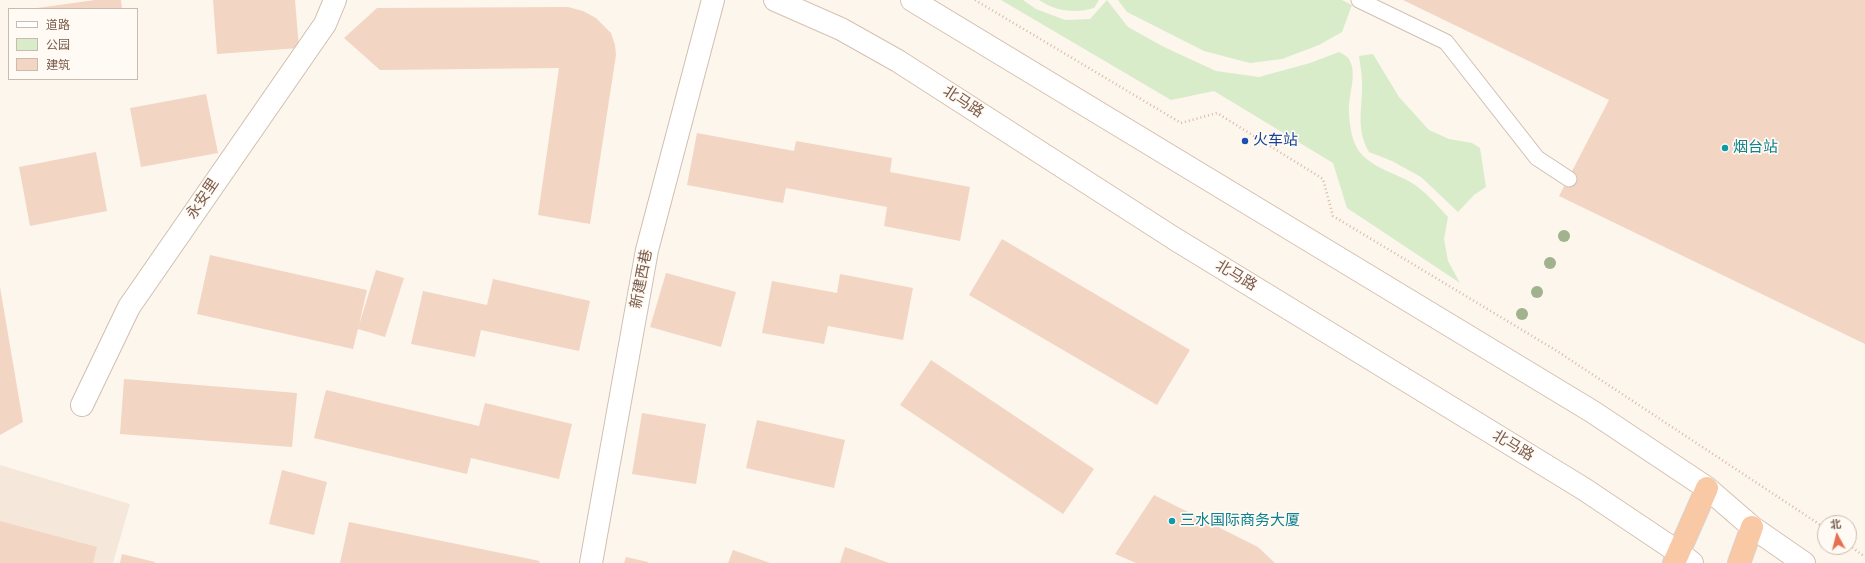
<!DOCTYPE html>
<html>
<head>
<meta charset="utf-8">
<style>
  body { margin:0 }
  #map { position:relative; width:1865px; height:563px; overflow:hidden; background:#fdf6ec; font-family:"Space Grotesk","Noto Sans SC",sans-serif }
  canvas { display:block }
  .legend { position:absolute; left:8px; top:8px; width:130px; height:72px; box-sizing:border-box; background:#fffaf3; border:1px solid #cabbb1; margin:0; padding:5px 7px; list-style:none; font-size:12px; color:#7a5c4d }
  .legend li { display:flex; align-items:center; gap:8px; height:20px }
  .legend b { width:20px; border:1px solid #cabbb1 }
  .north { position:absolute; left:1817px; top:515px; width:40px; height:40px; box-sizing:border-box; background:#fffaf3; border:1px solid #cabbb1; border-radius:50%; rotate:353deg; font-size:11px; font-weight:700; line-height:16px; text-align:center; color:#7a5c4d }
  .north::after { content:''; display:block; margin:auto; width:14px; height:18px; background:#e76f51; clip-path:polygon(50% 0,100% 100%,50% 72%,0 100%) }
</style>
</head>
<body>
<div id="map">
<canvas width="1865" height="563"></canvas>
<ul class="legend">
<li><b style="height:5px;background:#fff"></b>道路</li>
<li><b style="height:11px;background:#d8ecc9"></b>公园</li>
<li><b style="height:11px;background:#f3d5c3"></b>建筑</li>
</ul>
<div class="north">北</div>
</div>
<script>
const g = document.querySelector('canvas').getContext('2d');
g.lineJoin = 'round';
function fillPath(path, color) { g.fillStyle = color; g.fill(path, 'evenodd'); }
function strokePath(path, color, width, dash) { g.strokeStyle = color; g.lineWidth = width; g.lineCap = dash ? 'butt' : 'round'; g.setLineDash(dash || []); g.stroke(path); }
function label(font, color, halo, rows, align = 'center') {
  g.font = font + ' "Space Grotesk","Noto Sans SC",sans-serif'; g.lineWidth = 3.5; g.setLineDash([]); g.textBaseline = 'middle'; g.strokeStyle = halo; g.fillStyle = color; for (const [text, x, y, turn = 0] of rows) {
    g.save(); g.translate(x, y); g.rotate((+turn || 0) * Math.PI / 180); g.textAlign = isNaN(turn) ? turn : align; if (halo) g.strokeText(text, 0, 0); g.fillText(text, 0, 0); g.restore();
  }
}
fillPath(new Path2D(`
  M0,465L130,504L113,563H0Z`), '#f5e8da');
fillPath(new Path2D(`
  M1001,0H1023L1036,9L1065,20L1090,19L1107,0L1128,27L1164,47L1216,71L1259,77L1310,63L1339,52C1343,54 1347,56 1349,59C1358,74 1348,95 1349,111C1349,121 1351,135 1355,144C1364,166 1394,172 1412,183C1426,192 1437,205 1448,217L1444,239L1448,261L1460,283L1347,208L1333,163L1214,91L1171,100Z
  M1039,0H1099L1094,8C1076,14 1055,11 1039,0Z
  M1118,0H1342L1352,5L1342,32L1319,45L1282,59L1250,63L1204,51L1127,12Z
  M1373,54L1399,97L1429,130L1449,139L1472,143L1480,148L1486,187L1474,195L1458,212L1421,177L1392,161L1369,152C1355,127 1363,108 1362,81C1362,73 1360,65 1359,56Z`), '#d8ecc9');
fillPath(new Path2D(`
  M95,0H121L122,9H38L37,8Z
  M213,0H295L299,48L217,54Z
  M1403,0H1865V344L1559,196L1609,100Z
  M568,7L583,11L596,18L611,33L615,45L616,55L590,224L538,215L559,68L380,70L344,38L377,8Z
  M206,94L218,153L141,167L130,108Z
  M697,133L794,151L796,141L892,158L890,172L970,187L960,241L884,226L887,207L786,188L783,203L687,185Z
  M96,152L107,211L30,226L19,167Z
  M1002,239L1190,350L1157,405L969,295Z
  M210,255L367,290L359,325L376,270L404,278L385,337L358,329L353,349L197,314Z
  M666,273L736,292L721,347L650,327Z
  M840,274L913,288L903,340L828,326L824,344L762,333L772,281L837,293Z
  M493,279L590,301L579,351L481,330L475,357L411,344L423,291L487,305Z
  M0,287L23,422L0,435Z
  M931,360L1094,469L1063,514L900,405Z
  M124,379L297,393L292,447L120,434Z
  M326,390L479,426L485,403L572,424L559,479L471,458L467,474L314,438Z
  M642,413L706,424L696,484L632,474Z
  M757,420L845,440L834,488L746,468Z
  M282,470L327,482L314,535L269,524Z
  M1154,495L1258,547L1275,563H1136L1115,554Z
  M0,521L97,547L93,563H0Z
  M349,522L540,561L539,563H340Z
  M845,547L889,563H840Z
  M733,550L770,563H728Z
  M122,554L155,562V563H120Z
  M626,557L648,562V563H624Z`), '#f3d5c3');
const service = new Path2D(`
  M1359,0L1446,42L1537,158L1569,179`);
const minor = new Path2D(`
  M82,405L129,307L325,24L335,0
  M591,563L647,250L713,0`);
const secondary = new Path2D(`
  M775,0L841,29L898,61L1175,239L1584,489L1678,552L1692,563
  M912,0L1593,412L1707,488L1752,527L1804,563`);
const trunk = new Path2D(`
  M1674,563L1707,488
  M1739,563L1752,527`);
strokePath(service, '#d1beb0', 17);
strokePath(minor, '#d1beb0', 24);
strokePath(secondary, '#d6c0b0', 24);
strokePath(trunk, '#dad1cd', 24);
strokePath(new Path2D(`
  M975,0L1181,123L1217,113L1323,179L1333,216L1557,351L1825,528
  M1849,545L1865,557`), '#d9b8a5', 2.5, [1, 3]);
strokePath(service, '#fff', 15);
strokePath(minor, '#fff', 22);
strokePath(secondary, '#fff', 22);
strokePath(trunk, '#f9c8a4', 22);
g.fillStyle = '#a0b28e';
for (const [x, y] of [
  [1564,236],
  [1550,263],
  [1537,292],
  [1522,314]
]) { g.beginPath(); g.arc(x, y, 6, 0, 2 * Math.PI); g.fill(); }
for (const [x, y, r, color] of [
  [1245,141,4,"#1a4fb4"],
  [1725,148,4,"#0f9aa8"],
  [1172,521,4,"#0f9aa8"]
]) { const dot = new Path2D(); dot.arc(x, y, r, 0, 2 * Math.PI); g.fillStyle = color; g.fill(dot); strokePath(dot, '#fffaf3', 1.5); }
label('15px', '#7a5c4d', '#fffaf3', [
  ["北马路",963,102,33],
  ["永安里",203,199,-56],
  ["北马路",1236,276,31],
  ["新建西巷",642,279,-79],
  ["北马路",1513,446,31]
]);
label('15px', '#164399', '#fffaf3', [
  ["火车站",1253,141]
], 'left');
label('15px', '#0d838f', '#fffaf3', [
  ["烟台站",1733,148],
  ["三水国际商务大厦",1180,521]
], 'left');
</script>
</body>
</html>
